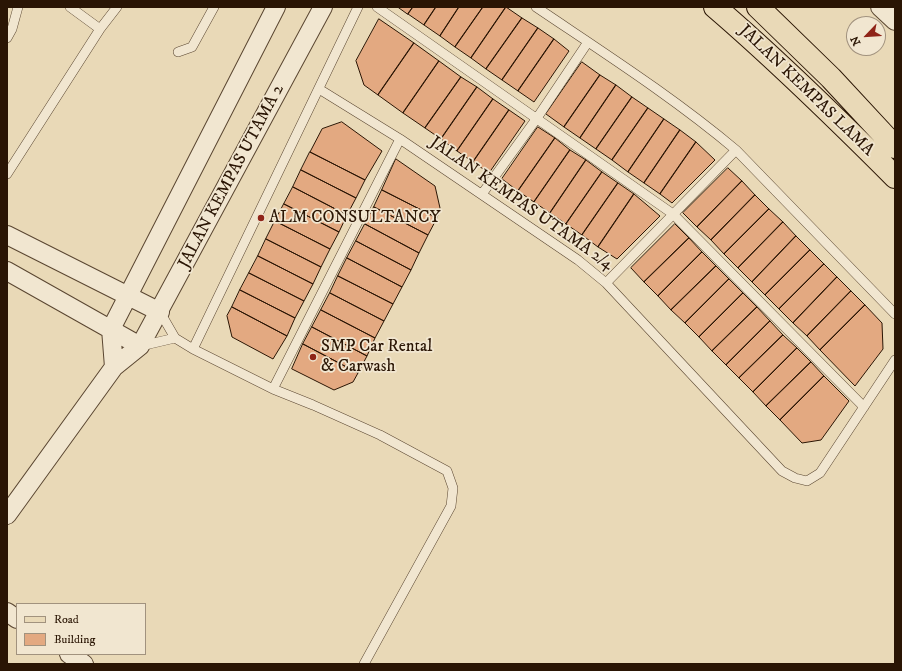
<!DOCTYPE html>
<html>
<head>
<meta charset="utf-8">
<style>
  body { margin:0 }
  #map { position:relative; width:902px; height:671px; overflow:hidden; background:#e9d9b7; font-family:"IM FELL DW Pica",serif }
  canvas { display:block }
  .frame { position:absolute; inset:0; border:8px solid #2a1504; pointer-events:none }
  .legend { position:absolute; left:16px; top:603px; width:130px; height:52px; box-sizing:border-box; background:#f1e6d0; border:1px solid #a1927e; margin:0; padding:5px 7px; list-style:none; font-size:12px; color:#2a1504 }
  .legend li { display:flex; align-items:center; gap:8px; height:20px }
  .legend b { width:20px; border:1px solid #a1927e }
  .north { position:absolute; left:846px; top:16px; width:40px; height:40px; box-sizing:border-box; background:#f1e6d0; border:1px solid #a1927e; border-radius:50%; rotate:245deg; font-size:11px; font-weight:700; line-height:16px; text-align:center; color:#2a1504 }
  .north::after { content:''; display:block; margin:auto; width:14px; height:18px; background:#8f2418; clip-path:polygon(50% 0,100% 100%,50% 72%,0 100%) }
</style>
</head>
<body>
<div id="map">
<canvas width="902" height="671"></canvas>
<div class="frame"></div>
<ul class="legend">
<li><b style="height:5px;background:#e9d9b7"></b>Road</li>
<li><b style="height:11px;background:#e3a981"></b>Building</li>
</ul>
<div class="north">N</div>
</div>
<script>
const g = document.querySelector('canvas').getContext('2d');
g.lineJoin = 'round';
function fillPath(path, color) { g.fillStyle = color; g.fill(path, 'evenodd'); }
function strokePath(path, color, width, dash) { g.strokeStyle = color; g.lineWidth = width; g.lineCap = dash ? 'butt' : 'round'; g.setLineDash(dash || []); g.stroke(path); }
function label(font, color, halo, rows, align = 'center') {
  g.font = font + ' "IM FELL DW Pica",serif'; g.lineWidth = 3.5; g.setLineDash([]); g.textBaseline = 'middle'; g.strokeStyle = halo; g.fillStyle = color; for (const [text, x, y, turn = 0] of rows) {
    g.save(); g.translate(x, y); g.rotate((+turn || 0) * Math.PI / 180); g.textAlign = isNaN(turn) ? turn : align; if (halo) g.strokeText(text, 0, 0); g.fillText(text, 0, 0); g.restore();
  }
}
const building = new Path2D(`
  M398,7H413L408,14Z
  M413,7H436L424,25L408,14Z
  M436,7H459L440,36L424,25Z
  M459,7H483L455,47L440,36Z
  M483,7H506L471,58L455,47Z
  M506,7L522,18L486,69L471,58Z
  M522,18L538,28L502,80L486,69Z
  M379,19L414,43L378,95L364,85L356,61Z
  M538,28L554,39L518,91L502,80Z
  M554,39L569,51L534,102L518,91Z
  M414,43L439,61L403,113L378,95Z
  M439,61L461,77L425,128L403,113Z
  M582,62L600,75L564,127L546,114Z
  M600,75L616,85L580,138L564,127Z
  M461,77L477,87L441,139L425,128Z
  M616,85L632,97L596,149L580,138Z
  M477,87L493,99L457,151L441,139Z
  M632,97L648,108L612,160L596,149Z
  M493,99L509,110L473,162L457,151Z
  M648,108L664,119L628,172L612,160Z
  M509,110L525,121L489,173L473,162Z
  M664,119L680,130L644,183L628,172Z
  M342,122L382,151L365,180L310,152L322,129Z
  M538,127L555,138L518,191L502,179Z
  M680,130L696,142L660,194L644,183Z
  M555,138L570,150L534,202L518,191Z
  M696,142L715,160L672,203L660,194Z
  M570,150L586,160L550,213L534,202Z
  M310,152L365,180L356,198L301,170Z
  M396,159L435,186L440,208L437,218L382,190Z
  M586,160L602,172L566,224L550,213Z
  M728,168L742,181L697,227L683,213Z
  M301,170L356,198L347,215L293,187Z
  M602,172L618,183L582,235L566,224Z
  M742,181L755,195L711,240L697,227Z
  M618,183L634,194L598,247L582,235Z
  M293,187L347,215L339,232L284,204Z
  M382,190L437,218L428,235L374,207Z
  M634,194L660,216L617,259L598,247Z
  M755,195L769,209L724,254L711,240Z
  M284,204L339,232L330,249L275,221Z
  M374,207L428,235L419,253L365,224Z
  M769,209L783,222L738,268L724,254Z
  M275,221L330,249L321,267L266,239Z
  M783,222L796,236L752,282L738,268Z
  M365,224L419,253L411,270L356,241Z
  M675,224L689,238L644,282L631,268Z
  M796,236L810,250L765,295L752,282Z
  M689,238L702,252L658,296L644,282Z
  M266,239L321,267L313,284L258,256Z
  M356,241L411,270L402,287L347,258Z
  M810,250L824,264L779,309L765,295Z
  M702,252L716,266L671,310L658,296Z
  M258,256L313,284L304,301L249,273Z
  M347,258L402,287L393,304L338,276Z
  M824,264L837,277L793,323L779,309Z
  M716,266L729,279L685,323L671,310Z
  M249,273L304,301L295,318L240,290Z
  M338,276L393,304L384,321L330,293Z
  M837,277L851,291L807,336L793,323Z
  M729,279L743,293L699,337L685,323Z
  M240,290L295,318L287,336L232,307Z
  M851,291L865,305L820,350L807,336Z
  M330,293L384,321L375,338L321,310Z
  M743,293L757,307L712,351L699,337Z
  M865,305L882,323L883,349L855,386L820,350Z
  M232,307L287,336L273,359L232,337L227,316Z
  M757,307L770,321L726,365L712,351Z
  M321,310L375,338L367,356L312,327Z
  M770,321L783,335L739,378L726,365Z
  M312,327L367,356L358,373L303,344Z
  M783,335L797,348L753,392L739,378Z
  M303,344L358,373L353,382L334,390L292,369Z
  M797,348L811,362L766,406L753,392Z
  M811,362L824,376L780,420L766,406Z
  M824,376L849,401L821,440L802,443L780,420Z`);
fillPath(building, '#e3a981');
strokePath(building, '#2a1504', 1);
const lane = new Path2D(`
  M70,7L100,29
  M377,7L673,214L864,407
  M536,7C604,53 673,97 736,150L895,314
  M7,38L12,29L18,7
  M178,52L192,47L214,7
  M319,89L400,139L578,260L606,283L782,471L795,478L807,481L820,473L895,360
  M7,174L100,29L117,7
  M482,194L537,118L588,42
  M606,283L736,150
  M160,312L175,338L193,349L273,389L313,405L380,435L447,471L453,488L451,506L364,664
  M141,346L175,338
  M193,349L358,7
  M273,389L400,139`);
const street = new Path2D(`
  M880,7L895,21
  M7,235L160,312
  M7,271L140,346
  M111,329L276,7
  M111,329L114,367
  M7,515L114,367L140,346L323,7
  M7,612L17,619
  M69,654L84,664`);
const primary = new Path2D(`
  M715,7C778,61 837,119 895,177
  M758,7L831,78L895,147`);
strokePath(lane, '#5a4631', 10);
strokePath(street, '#5a4631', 20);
strokePath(primary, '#2a1504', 24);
strokePath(lane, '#f1e6d0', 9);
strokePath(street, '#f1e6d0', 18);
strokePath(primary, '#e9d9b7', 22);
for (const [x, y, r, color] of [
  [261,218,4,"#8f2418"],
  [313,357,4,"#8f2418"]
]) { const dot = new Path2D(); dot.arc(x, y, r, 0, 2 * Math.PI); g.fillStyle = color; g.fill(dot); strokePath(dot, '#f1e6d0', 1.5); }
label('17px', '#2a1504', '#f1e6d0', [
  ["JALAN KEMPAS LAMA",806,91,44],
  ["JALAN KEMPAS UTAMA 2",232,177,-62],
  ["JALAN KEMPAS UTAMA 2/4",521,204,35]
]);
label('17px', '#2a1504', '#f1e6d0', [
  ["ALM CONSULTANCY",269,218],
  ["SMP Car Rental",321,347],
  ["& Carwash",321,367]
], 'left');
</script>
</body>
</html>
